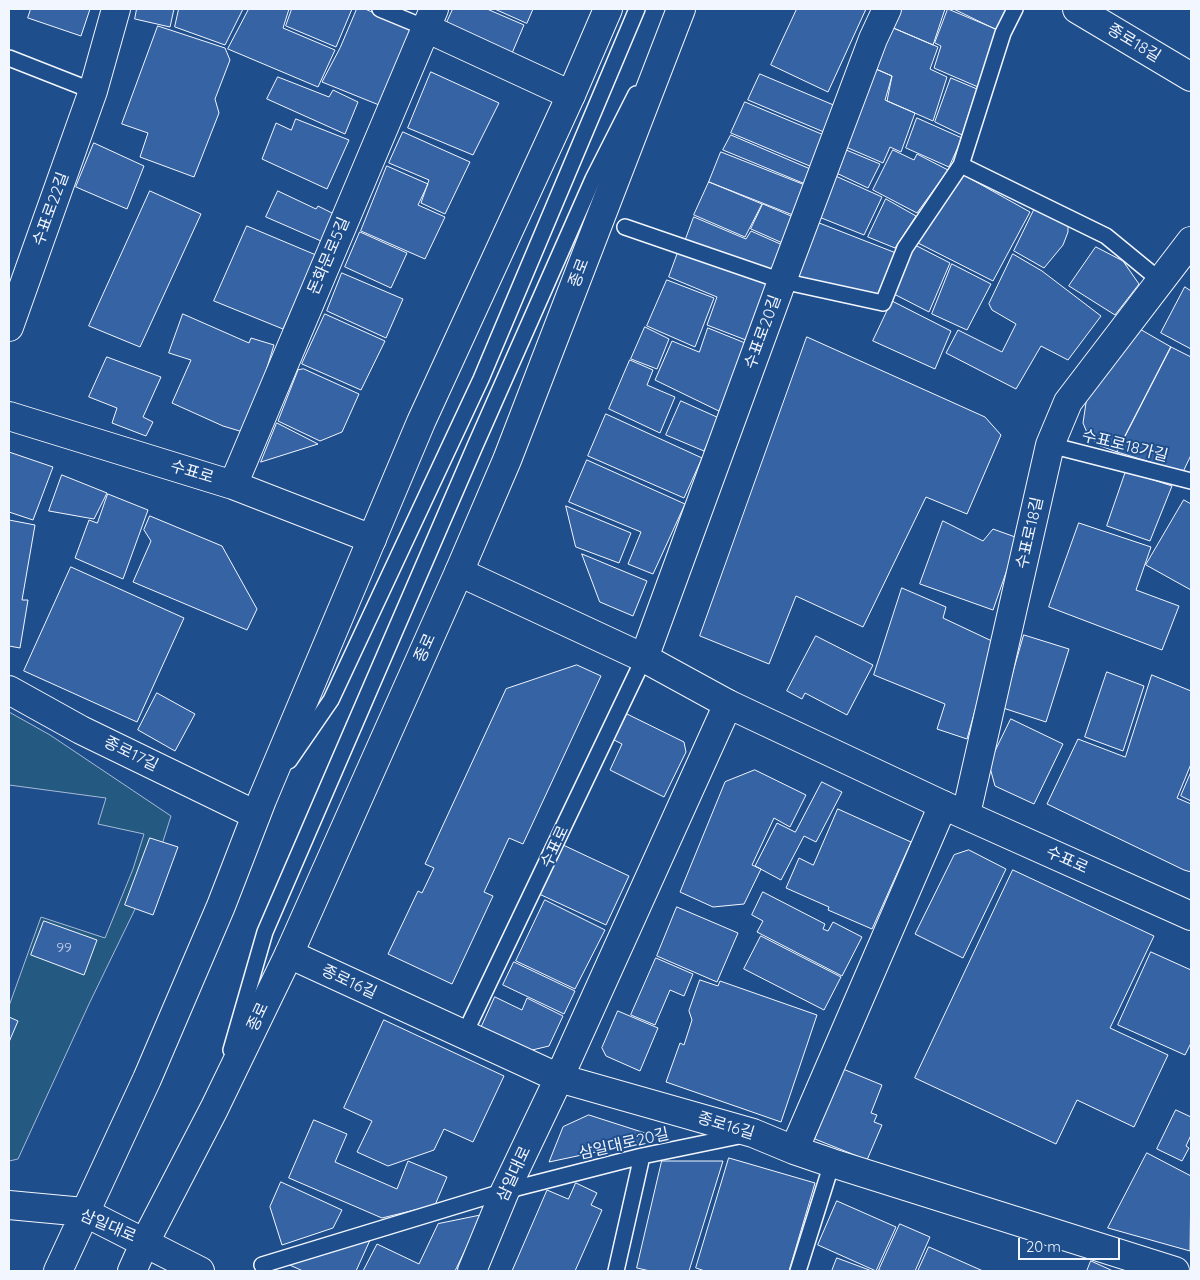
<!DOCTYPE html>
<html>
<head>
<meta charset="utf-8">
<style>
  body { margin:0 }
  #map { position:relative; width:1200px; height:1280px; overflow:hidden; background:#1f4e8c; font-family:Quicksand,sans-serif }
  canvas { display:block }
  .frame { position:absolute; inset:0; border:10px solid #f2f6ff; pointer-events:none }
  .scale { position:absolute; left:1018px; top:1238px; width:102px; height:22px; box-sizing:border-box; border:2px solid #f2f6ff; border-top:0; padding-left:6px; font-size:15px; line-height:18px; white-space:nowrap; color:#f2f6ff; -webkit-text-stroke:4px #1f4e8c; paint-order:stroke }
</style>
</head>
<body>
<div id="map">
<canvas width="1200" height="1280"></canvas>
<div class="frame"></div>
<div class="scale">20 m</div>
</div>
<script>
const g = document.querySelector('canvas').getContext('2d');
g.lineJoin = 'round';
function fillPath(path, color) { g.fillStyle = color; g.fill(path, 'evenodd'); }
function strokePath(path, color, width, dash) { g.strokeStyle = color; g.lineWidth = width; g.lineCap = dash ? 'butt' : 'round'; g.setLineDash(dash || []); g.stroke(path); }
function label(font, color, halo, rows, align = 'center') {
  g.font = font + ' Quicksand,"Noto Sans KR",sans-serif'; g.lineWidth = 4; g.setLineDash([]); g.textBaseline = 'middle'; g.strokeStyle = halo; g.fillStyle = color; for (const [text, x, y, turn = 0] of rows) {
    g.save(); g.translate(x, y); g.rotate((+turn || 0) * Math.PI / 180); g.textAlign = isNaN(turn) ? turn : align; if (halo) g.strokeText(text, 0, 0); g.fillText(text, 0, 0); g.restore();
  }
}
const green = new Path2D(`
  M9,712L50,735L171,816L154,870L89,1004L18,1159L9,1161V1006L41,917L105,938L133,869L144,834L98,824L106,798L9,785Z`);
fillPath(green, '#245a82');
strokePath(green, '#a8bbd7', 1);
const building = new Path2D(`
  M31,9H90L81,36L28,18Z
  M137,9H174L170,27L135,19Z
  M179,9H243L225,45L175,27Z
  M249,9H289L283,28L335,50L318,87L228,49Z
  M292,9H352L336,47L286,26Z
  M357,9H365L412,29L384,107L322,82L340,48Z
  M453,9H487L524,25L510,58L443,31Z
  M495,9H533L527,23Z
  M797,9H866L828,92L771,65Z
  M892,9H945L933,45L884,24Z
  M948,9L998,30L978,87L934,68L941,46L935,43Z
  M954,9H1008L998,30Z
  M884,24L938,47L930,69L947,77L933,121L887,101L892,76L869,66Z
  M158,26L225,48L230,60L215,99L219,113L194,177L140,157L148,133L122,124Z
  M869,66L892,76L885,100L915,113L901,152L890,147L883,163L839,144Z
  M431,72L499,103L473,155L408,128Z
  M760,74L843,109L831,135L748,100Z
  M278,77L329,97L333,90L358,102L345,134L267,99Z
  M951,78L977,89L962,135L935,122Z
  M745,102L831,138L817,169L731,133Z
  M917,118L962,138L949,167L906,148Z
  M296,119L349,140L327,189L262,159L276,123L291,130Z
  M403,132L470,162L445,214L421,203L429,180L389,163Z
  M731,135L815,171L810,186L723,150Z
  M94,143L144,166L127,209L76,187Z
  M839,147L880,164L868,188L830,170Z
  M893,150L914,160L917,154L948,170L917,213L873,190Z
  M721,152L810,187L798,217L709,182Z
  M387,166L428,184L418,205L445,217L425,259L361,231Z
  M829,173L882,197L864,235L814,215Z
  M962,174L1030,212L993,281L916,242Z
  M709,182L762,204L745,237L694,215Z
  M150,191L201,214L140,347L89,326Z
  M278,191L316,209L318,206L334,214L321,241L266,217Z
  M886,199L916,216L895,248L868,237Z
  M763,204L798,219L787,245L751,229Z
  M1035,208L1068,224V232L1063,245L1044,268L1014,251Z
  M694,217L746,239L751,231L787,247L774,275L684,244Z
  M809,219L896,253L877,298L790,278Z
  M247,226L316,255L283,329L214,301Z
  M360,232L407,253L391,288L345,267Z
  M915,245L950,263L929,312L892,293Z
  M680,247L772,283L751,342L707,325L717,297L669,277Z
  M1096,247L1123,261L1139,284L1115,315L1069,286Z
  M1013,254L1042,271L1101,316L1068,360L1041,346L1016,389L946,353L958,330L1002,352L1016,324L992,310L989,304Z
  M952,264L991,284L967,330L932,314Z
  M342,273L403,299L386,338L327,311Z
  M667,280L714,298L695,347L647,326Z
  M1185,287L1191,291V349L1161,333Z
  M892,301L951,331L935,369L873,341Z
  M183,314L249,343L251,338L274,345L262,384L243,432L223,426L172,403L191,360L169,353Z
  M325,314L385,341L361,390L302,364Z
  M645,327L669,339L657,369L631,359Z
  M708,328L750,345L723,413L655,380L672,341L699,352Z
  M1138,328L1171,347L1117,452L1098,445L1088,435L1083,423L1087,396Z
  M807,337L985,417L1001,435L967,514L926,497L863,627L796,596L769,664L700,636Z
  M1171,347L1191,357V455L1183,472L1117,452Z
  M107,357L161,377L143,417L153,422L146,436L112,423L117,408L89,397Z
  M630,360L653,370L647,385L675,397L660,433L609,409Z
  M304,369L359,394L342,432L320,441L278,421L298,370Z
  M681,401L719,418L704,451L666,435Z
  M606,414L702,458L684,498L588,456Z
  M277,423L318,444L261,462Z
  M9,452L53,467L33,520L9,512Z
  M587,460L685,504L653,574L628,564L641,532L569,502Z
  M1126,471L1172,486L1150,541L1107,526Z
  M62,475L107,493L94,519L49,511Z
  M108,494L148,510L123,579L75,558L89,520L97,523Z
  M1184,500L1191,504V590L1146,565Z
  M566,506L631,533L619,563L576,547Z
  M150,516L222,546L257,609L247,630L133,582L151,541L144,530Z
  M9,520L35,525L22,600H28L20,648L9,646Z
  M943,521L983,541L993,529L1018,538L993,610L920,584Z
  M1079,523L1151,547L1136,590L1179,606L1162,650L1049,607Z
  M582,554L647,581L633,616L600,602Z
  M71,567L184,618L137,722L24,671Z
  M902,588L946,607L943,618L994,642L967,739L937,729L945,704L874,675Z
  M1024,635L1069,649L1046,722L1003,708Z
  M816,636L873,665L847,715L805,693L802,699L787,691Z
  M577,665L601,676L523,844L509,838L484,892L493,896L452,984L388,954L418,891L422,893L434,868L425,864L506,689Z
  M1107,672L1144,686L1123,751L1085,737Z
  M1152,675L1191,691V764L1177,798L1191,804V872L1184,870L1047,804L1078,739L1125,757Z
  M157,693L195,714L175,751L138,730Z
  M627,714L684,742L686,752L664,797L610,770L622,744L614,740Z
  M1011,719L1063,744L1034,804L995,786L989,764Z
  M755,770L806,795L790,827L774,818L752,865L761,869L744,904L713,907L680,892L725,782Z
  M1191,772V801L1181,796Z
  M822,782L842,792L816,842L804,836L781,880L755,866L777,823L795,832Z
  M838,809L911,842L872,929L828,910L829,907L786,888L799,858L813,865Z
  M150,838L178,847L153,915L125,905Z
  M561,844L629,876L606,925L537,893Z
  M969,850L1006,869L963,958L915,934L954,855Z
  M1013,870L1154,936L1110,1028L1168,1055L1134,1127L1077,1100L1056,1144L915,1078Z
  M763,892L825,924L823,929L828,931L833,922L862,937L842,976L757,932L763,921L752,915Z
  M545,900L605,930L575,989L516,961Z
  M677,907L738,933L717,982L657,956Z
  M44,921L97,940L84,975L31,955Z
  M761,936L841,977L824,1010L744,969Z
  M1151,952L1191,970V1043L1185,1055L1118,1025Z
  M656,958L693,974L684,996L670,990L655,1025L631,1015Z
  M514,962L575,991L564,1014L503,985Z
  M700,980L718,986L720,981L817,1015L781,1122L666,1082L680,1043L684,1045L692,1020L689,1011Z
  M495,997L522,1010L527,998L563,1016L549,1046L528,1051L481,1028Z
  M618,1011L658,1028L640,1071L606,1056L602,1048Z
  M9,1017L18,1021L9,1042Z
  M384,1020L504,1076L473,1142L444,1129L434,1150L388,1166L357,1152L372,1121L344,1108Z
  M843,1069L882,1085L871,1113L877,1115L874,1122L882,1125L867,1160L815,1139Z
  M1176,1110L1191,1117V1135L1186,1146L1189,1148L1182,1161L1157,1149Z
  M589,1115L645,1133L643,1142L549,1162L563,1127Z
  M314,1120L347,1134L335,1162L397,1189L408,1161L447,1177L435,1205L382,1218L289,1178Z
  M1147,1153L1191,1176L1190,1251L1108,1228Z
  M729,1158L815,1183L789,1271H705L696,1268Z
  M662,1161H723L689,1271H650L637,1268Z
  M281,1182L342,1210L333,1228L282,1245L270,1207Z
  M576,1183L597,1193L591,1205L602,1210L575,1271H512L547,1190L568,1199Z
  M837,1201L896,1227L876,1271L818,1245Z
  M482,1215L455,1271H363L377,1244L419,1264L438,1224Z
  M900,1224L930,1237L915,1271H883L879,1270Z
  M371,1238L356,1271H303L285,1263Z
  M929,1247L983,1271H918Z
  M837,1258L872,1271H832Z
  M1091,1261L1113,1271H1087Z`);
fillPath(building, '#3563a3');
strokePath(building, '#f2f6ff', 1);
const service = new Path2D(`
  M380,9L426,28
  M9,58L93,91
  M961,165L1106,236L1162,282
  M625,227L782,281L883,303L905,248L961,165L1003,33L1015,9
  M1050,445L1191,481
  M289,761L331,700L481,379L637,9
  M464,1035L644,658
  M231,1050L265,932L475,446L593,179L636,94
  M262,1265L505,1191L642,1156L744,1135
  M616,1271L642,1156
  M798,1271L832,1163`);
const minor = new Path2D(`
  M1077,9L1191,77
  M426,28L571,95
  M9,327L93,91L116,9
  M9,416L233,485L372,539
  M233,485L434,9
  M644,658L782,281L873,39L887,9
  M9,690L81,730L256,815
  M966,814L1050,445L1068,402L1191,241
  M289,954L559,1078L753,1133L794,1150L832,1163L1175,1271
  M794,1150L943,805
  M472,1271L505,1191L559,1078L728,704`);
const tertiary = new Path2D(`
  M459,572L644,658L728,704L943,805L1191,916`);
const primary = new Path2D(`
  M9,1205L84,1212L200,1271
  M58,1271L147,1079L221,906L262,800L421,422L571,95L608,9
  M132,1271L145,1242L214,1109L289,954L459,572L507,460L681,9`);
strokePath(service, '#f2f6ff', 18);
strokePath(minor, '#f2f6ff', 30);
strokePath(tertiary, '#f2f6ff', 30);
strokePath(primary, '#f2f6ff', 30);
strokePath(service, '#1f4e8c', 15);
strokePath(minor, '#1f4e8c', 28);
strokePath(tertiary, '#1f4e8c', 28);
strokePath(primary, '#1f4e8c', 28);
label('14px', '#c3d1e8', null, [
  ["99",64,948]
]);
label('16px', '#f2f6ff', '#1f4e8c', [
  ["종로18길",1134,43,31],
  ["수표로22길",51,209,-70],
  ["돈화문로5길",329,256,-67],
  ["종로",579,273,-69],
  ["수표로20길",763,332,-70],
  ["수표로18가길",1125,446,14],
  ["수표로",192,472,17],
  ["수표로18길",1030,533,-77],
  ["종로",425,648,-66],
  ["종로17길",131,754,26],
  ["수표로",555,847,-65],
  ["수표로",1067,860,24],
  ["종로16길",349,982,25],
  ["종로",258,1017,-65],
  ["종로16길",726,1126,17],
  ["삼일대로20길",624,1144,-13],
  ["삼일대로",514,1174,-65],
  ["삼일대로",108,1226,23]
]);
</script>
</body>
</html>
